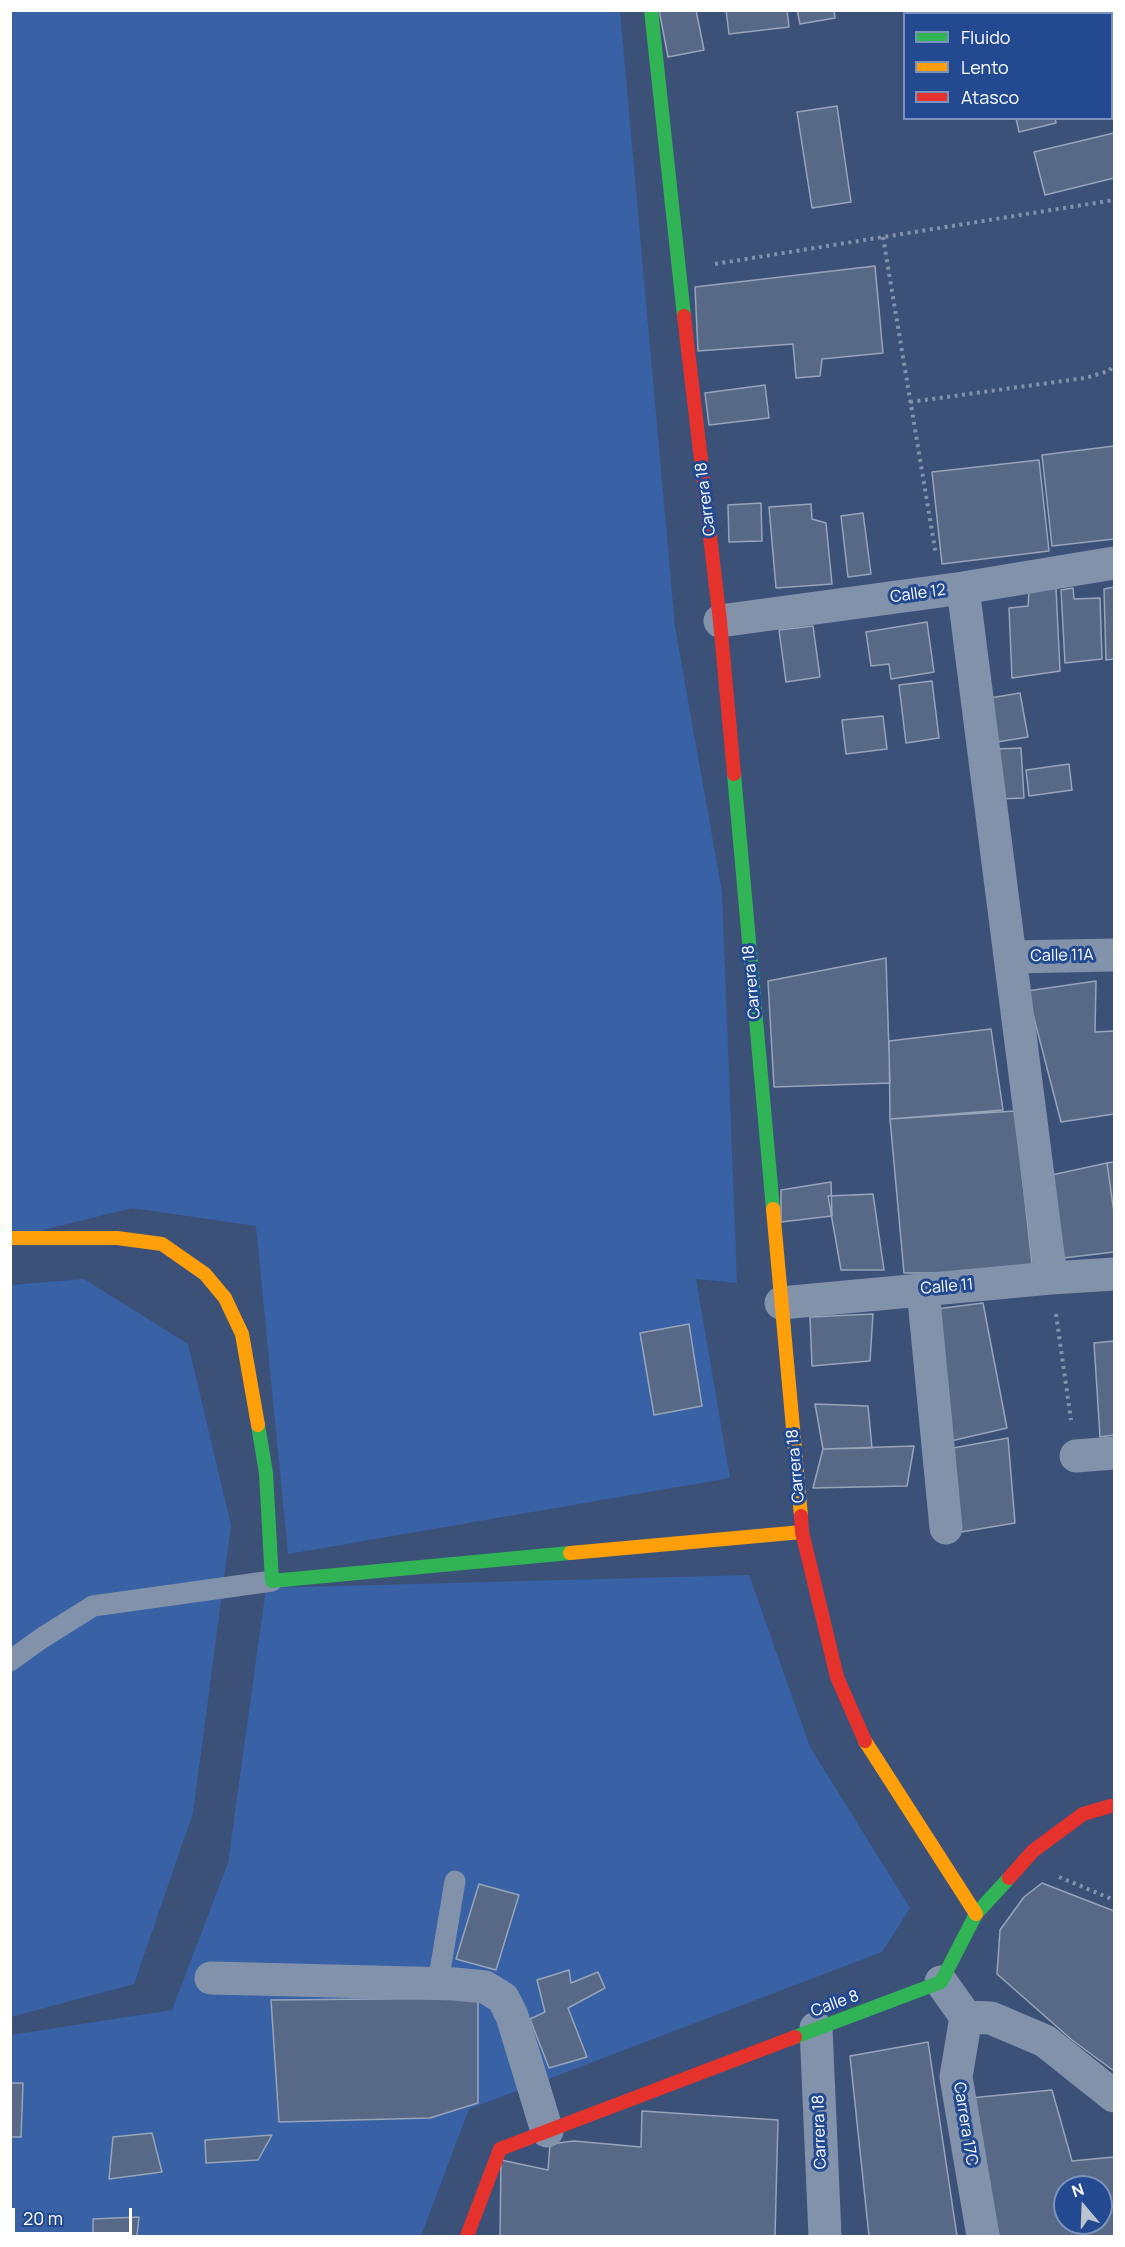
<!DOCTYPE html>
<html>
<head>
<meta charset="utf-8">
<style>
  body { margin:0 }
  #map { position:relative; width:1125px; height:2247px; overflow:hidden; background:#3c5178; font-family:Manrope,sans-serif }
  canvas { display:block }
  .frame { position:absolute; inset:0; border:12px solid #fff; pointer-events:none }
  .legend { position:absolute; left:903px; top:12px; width:210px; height:108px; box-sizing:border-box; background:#234a90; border:2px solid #7b92bc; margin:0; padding:8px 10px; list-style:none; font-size:18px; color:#fff }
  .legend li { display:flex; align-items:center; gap:12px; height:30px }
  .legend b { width:30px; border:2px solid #7b92bc }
  .north { position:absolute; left:1053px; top:2175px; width:60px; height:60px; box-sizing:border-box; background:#234a90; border:2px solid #7b92bc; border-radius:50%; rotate:341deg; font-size:16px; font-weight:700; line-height:24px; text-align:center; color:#fff }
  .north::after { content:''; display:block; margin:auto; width:21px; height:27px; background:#bbc2d0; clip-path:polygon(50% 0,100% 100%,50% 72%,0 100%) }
  .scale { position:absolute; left:12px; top:2208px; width:120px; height:27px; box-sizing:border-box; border:3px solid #fff; border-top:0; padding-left:8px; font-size:18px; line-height:21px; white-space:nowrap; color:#fff; -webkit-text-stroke:4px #234a90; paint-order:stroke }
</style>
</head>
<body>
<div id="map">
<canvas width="1125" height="2247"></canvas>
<div class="frame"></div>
<ul class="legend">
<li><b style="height:8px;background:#30b455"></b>Fluido</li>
<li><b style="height:8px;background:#ff9f0a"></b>Lento</li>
<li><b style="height:8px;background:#e5322d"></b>Atasco</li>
</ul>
<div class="north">N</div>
<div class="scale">20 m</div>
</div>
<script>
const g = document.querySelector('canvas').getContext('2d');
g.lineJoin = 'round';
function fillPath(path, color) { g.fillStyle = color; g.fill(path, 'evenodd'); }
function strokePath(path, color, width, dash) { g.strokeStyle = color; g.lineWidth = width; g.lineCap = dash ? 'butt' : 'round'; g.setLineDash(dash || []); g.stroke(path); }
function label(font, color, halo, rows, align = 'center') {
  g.font = font + ' Manrope,sans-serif'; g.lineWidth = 6; g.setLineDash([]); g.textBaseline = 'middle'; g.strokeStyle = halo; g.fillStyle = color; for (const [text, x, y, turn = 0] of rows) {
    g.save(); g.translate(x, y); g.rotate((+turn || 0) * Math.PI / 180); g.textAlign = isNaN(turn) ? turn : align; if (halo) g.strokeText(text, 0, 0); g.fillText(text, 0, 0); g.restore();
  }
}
fillPath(new Path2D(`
  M11,11H620L675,627L722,892L737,1283L696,1279L730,1478L288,1554L256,1226L132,1208L11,1238Z
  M84,1279L188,1344L231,1525L193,1813L134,1984L11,2017V1285Z
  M749,1575L810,1747L910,1908L882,1952L469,2109L421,2236H11V2035L172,2010L228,1863L266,1588Z`), '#3861a6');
const building = new Path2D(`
  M659,10H696L704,50L668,57Z
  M726,10H787L789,27L729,34Z
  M797,10H834L835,18L800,24Z
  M977,10H1015L1016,14H978Z
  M837,106L851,202L812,208L797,112Z
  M1016,118H1055L1056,123L1019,132Z
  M1114,133V178L1045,195L1034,152Z
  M875,266L883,353L822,359L820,376L796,378L793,344L698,351L695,287Z
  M765,385L769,418L709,425L705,393Z
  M1114,446V539L1052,546L1042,455Z
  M1039,460L1049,551L942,564L932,472Z
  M761,503L762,541L729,542L728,505Z
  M811,504L812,519L826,523L832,584L776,588L769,507Z
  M863,513L871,574L848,577L841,516Z
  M1114,587V659L1106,660L1104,589Z
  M1056,588L1060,671L1012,678L1009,608L1028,606L1029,591Z
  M1073,588L1074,599L1100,598L1102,659L1065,663L1061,590Z
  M927,622L934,672L891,679L889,664L871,666L866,632Z
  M813,626L820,677L786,682L779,630Z
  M932,681L939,738L906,743L899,685Z
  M1020,693L1028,737L997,742L990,698Z
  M883,716L887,749L846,754L842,720Z
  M1021,748L1024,798L998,799L996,749Z
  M1069,764L1072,790L1029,796L1026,770Z
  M886,958L890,1083L774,1087L768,981Z
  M1096,981L1095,1032L1114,1031V1114L1061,1122L1027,991Z
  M991,1029L1003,1110L890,1119L889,1041Z
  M1015,1111L1033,1273H904L890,1119Z
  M1114,1162V1213L1107,1163Z
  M1107,1163L1114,1213V1252L1055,1259L1047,1176Z
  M831,1182L832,1216L781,1222V1190Z
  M873,1194L884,1270H841L828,1196Z
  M983,1303L1007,1428L942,1443L928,1310Z
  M873,1314L870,1361L812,1366L810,1317Z
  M689,1324L702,1406L654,1415L640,1333Z
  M1114,1341V1435L1100,1437L1094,1343Z
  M815,1404L868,1406L872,1448L823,1449Z
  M1008,1438L1015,1523L961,1532L942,1450Z
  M914,1446L907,1486L813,1488L823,1449Z
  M1042,1883L1114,1911V2071L1072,2040L997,1974L1000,1930L1024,1897Z
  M479,1884L519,1895L496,1970L456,1959Z
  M569,1970L571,1983L598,1972L605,1988L568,2008L587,2057L549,2068L530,2019L545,2012L537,1980Z
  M478,1998V2103L430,2118L279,2122L271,2000Z
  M928,2042L957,2236H869L850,2056Z
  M10,2083H23L21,2137H10Z
  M1052,2090L1072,2161L1114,2157V2236H999L970,2098ZM1065,2187H1101V2223H1065Z
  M642,2111L778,2120L775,2236H500L501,2160L548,2170L550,2144L574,2141L641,2147Z
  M152,2133L162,2172L109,2179L113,2137Z
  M272,2135L258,2160L206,2163L205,2140Z
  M139,2217L137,2236H93V2219Z`);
fillPath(building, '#586987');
strokePath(building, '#98a4b9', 1.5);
strokePath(new Path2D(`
  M883,237L936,555
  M715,264L1114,200
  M910,402L1085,378L1109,371L1114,365
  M1056,1314L1071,1420
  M1059,1877L1114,1900`), '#8392ab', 4, [3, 4.5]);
strokePath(new Path2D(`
  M10,1661L42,1638L93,1606L272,1581
  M438,1983L455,1881`), '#8392ab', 21);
strokePath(new Path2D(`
  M963,588L1051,1278
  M720,621L963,588L1114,563
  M1010,957L1114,955
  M923,1290L946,1528
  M781,1303L1051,1278L1114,1274
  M1076,1456L1114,1453
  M211,1978L455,1984L485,1987L503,1998L512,2016L547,2131
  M941,1982L966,2017L956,2077L983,2236
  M966,2017L991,2018L1045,2041L1114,2096
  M816,2028L825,2236`), '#8392ab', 33);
strokePath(new Path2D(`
  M651,10L684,316
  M734,774L773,1209
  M258,1425L266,1473L272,1581L570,1553
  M795,2037L941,1982L976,1914L1009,1878`), '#30b455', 14);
strokePath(new Path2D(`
  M773,1209L801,1516
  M10,1238H117L162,1244L205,1274L225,1298L242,1334L258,1425
  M570,1553L802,1532
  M865,1741L976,1914`), '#ff9f0a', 14);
strokePath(new Path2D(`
  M684,316L720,621L734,774
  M801,1516L802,1532L837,1677L865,1741
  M1009,1878L1033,1851L1083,1814L1114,1805
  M467,2236L500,2149L795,2037`), '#e5322d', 14);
label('16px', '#fff', '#234a90', [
  ["Carrera 18",706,499,-97],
  ["Calle 12",918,594,-8],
  ["Calle 11A",1062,956,-1],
  ["Carrera 18",752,982,-95],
  ["Calle 11",947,1287,-5],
  ["Carrera 18",796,1466,-95],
  ["Calle 8",835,2004,-20],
  ["Carrera 17C",965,2124,81],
  ["Carrera 18",820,2132,-92]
]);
</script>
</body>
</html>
